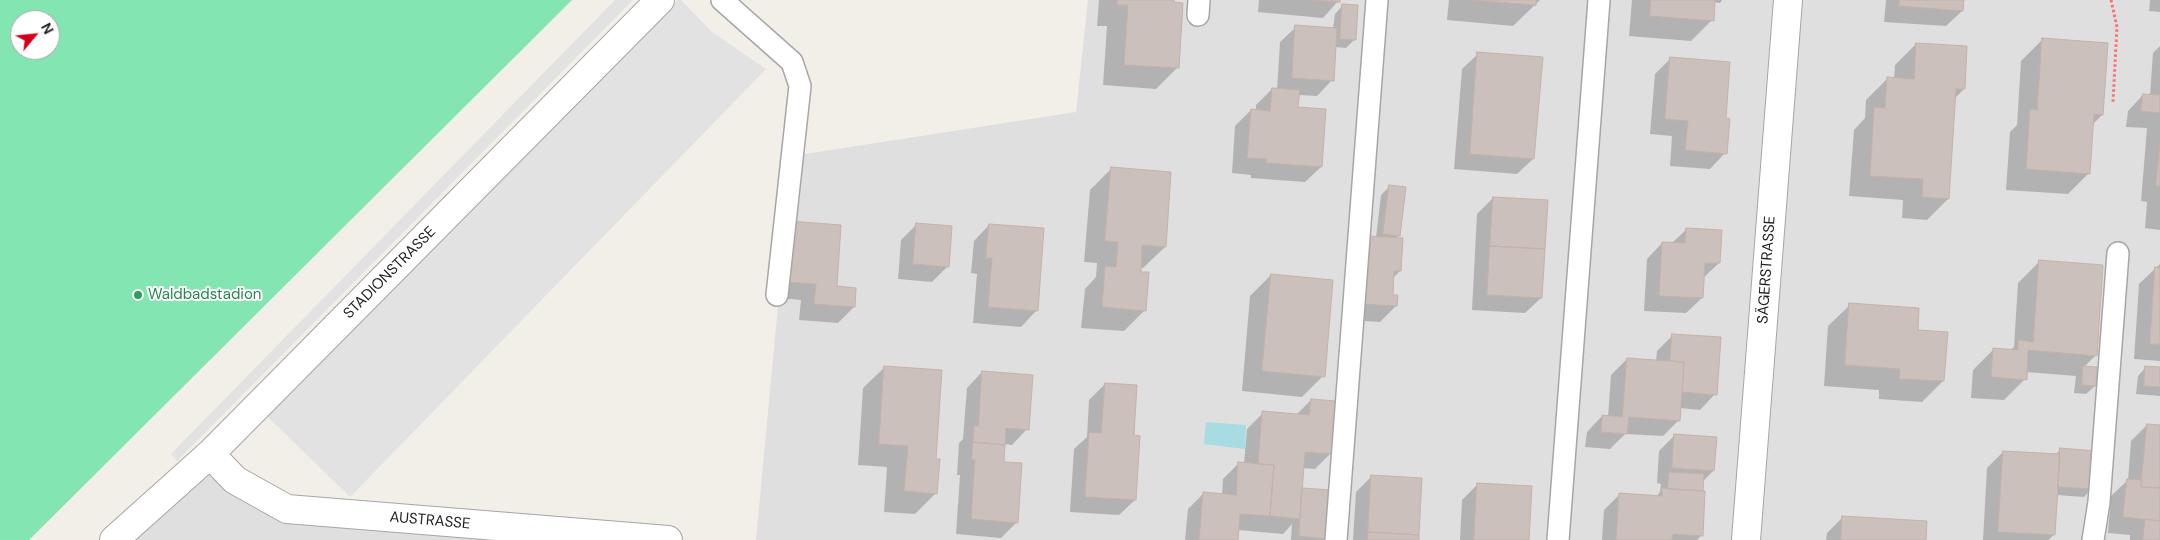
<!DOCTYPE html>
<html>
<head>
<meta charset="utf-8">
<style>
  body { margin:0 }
  #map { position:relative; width:2160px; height:540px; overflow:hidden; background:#f2eee8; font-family:"DM Sans",sans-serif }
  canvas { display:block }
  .north { position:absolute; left:10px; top:10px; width:50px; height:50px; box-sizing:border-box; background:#fff; border:1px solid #a7a7a7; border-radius:50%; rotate:62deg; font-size:14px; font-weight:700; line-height:20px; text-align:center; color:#222 }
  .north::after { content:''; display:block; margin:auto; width:18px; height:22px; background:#d4001b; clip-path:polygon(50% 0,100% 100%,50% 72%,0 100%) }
</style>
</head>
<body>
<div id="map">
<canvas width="2160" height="540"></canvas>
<div class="north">N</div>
</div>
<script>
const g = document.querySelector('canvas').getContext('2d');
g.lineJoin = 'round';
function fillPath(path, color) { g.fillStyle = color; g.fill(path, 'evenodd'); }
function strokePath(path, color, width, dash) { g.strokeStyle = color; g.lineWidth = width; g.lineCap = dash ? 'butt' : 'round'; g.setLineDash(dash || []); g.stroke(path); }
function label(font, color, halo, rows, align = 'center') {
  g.font = font + ' "DM Sans",sans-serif'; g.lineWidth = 4; g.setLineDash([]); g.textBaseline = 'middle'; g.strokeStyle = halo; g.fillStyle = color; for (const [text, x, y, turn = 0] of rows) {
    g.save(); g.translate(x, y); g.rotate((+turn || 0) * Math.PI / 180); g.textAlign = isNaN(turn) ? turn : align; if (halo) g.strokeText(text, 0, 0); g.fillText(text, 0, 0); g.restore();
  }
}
fillPath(new Path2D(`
  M1088,0H2160V540H756L792,156L1076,112Z
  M210,454L276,502L668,540H115Z`), '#e0dfdf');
fillPath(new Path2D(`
  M0,0H572L29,540H0ZM20,20H50V50H20Z`), '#83e5b2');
fillPath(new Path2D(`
  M615,0H633L177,461L171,454Z
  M678,0H681L712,32L766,69L350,497L267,416Z`), '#e2e2e2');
fillPath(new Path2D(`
  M1206,422L1246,425L1245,449L1204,444Z`), '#a7dce2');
fillPath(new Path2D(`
  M1099,0H1173L1177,68L1156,89L1103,85L1107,26H1097Z
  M1259,0H1339L1323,18L1258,12Z
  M1449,0H1540L1513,26L1447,20Z
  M1632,0H1722L1720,3L1714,2L1712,20L1691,41L1629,36Z
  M1886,0H1962V11L1946,26L1884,22Z
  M2150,0H2160V12L2149,11Z
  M1343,5L1354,40L1346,48L1334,47L1332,80L1317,96L1298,95L1297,108L1321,167L1305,182L1251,178V175L1232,173L1235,126L1251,110L1256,111V105L1272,89L1277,90L1280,42L1296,27L1333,29L1335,14Z
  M2042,40L2102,115L2092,125L2089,173L2068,194L2006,190L2010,132L2017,125L2021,61Z
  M1916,44L1964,89L1955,98L1948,199L1927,220L1902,218L1903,200L1849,196L1854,130L1865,118L1866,100L1887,79H1894L1895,65Z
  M2160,46V230L2145,228L2147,202L2141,201L2147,128L2126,127L2128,111L2143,95H2150L2153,53Z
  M1478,54L1533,159L1517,174L1454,169L1462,69Z
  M1670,59L1725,120V153L1710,169L1670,166L1672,136L1650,134L1655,74Z
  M1111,169L1165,247L1143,268L1140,267L1145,310L1124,331L1081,328L1085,289L1096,277L1097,263L1084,262L1090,190Z
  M1389,187L1399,235L1395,239L1400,271L1393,278L1392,296L1396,306L1380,322L1348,320L1376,238L1381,195Z
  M1493,198L1541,298L1525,313L1472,310L1477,214Z
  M917,224L948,266L932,282L898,279L901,240Z
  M989,225L1036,311L1021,327L973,323L977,274L971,273L974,241Z
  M1687,229L1719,263L1703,278L1702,298L1686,313L1644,311L1647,259L1662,243H1672Z
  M774,239L836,287L855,289L854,307L838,323L799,320L801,300L770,297Z
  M2039,262L2096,355L2084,367L2095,386L2086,394L2074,393L2076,376L2026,372L2025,379L2004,400L1971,398L1973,370L1994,349L2010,350L2014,347L2018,283Z
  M2160,264V361L2134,359L2139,284Z
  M1271,275L1323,376L1302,397L1242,391L1250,296Z
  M1850,305L1916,331L1943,381L1922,402L1879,399V390L1824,386L1828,326Z
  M1673,335L1715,394L1700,410L1680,408L1679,420L1663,436L1625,434L1610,449L1585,447L1587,432L1602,416L1608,417L1611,375L1627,359L1656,361L1657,351Z
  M885,367L934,460L936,493L915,514L884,512L887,467L858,465L863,388Z
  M2146,367L2160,368V396L2136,394L2138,376Z
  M982,372L1027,429L1012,445L1004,444L1003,463L1017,522L1001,538L956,534L960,475H957L959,443L963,439L967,388Z
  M1105,384L1133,436L1135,500L1119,515L1070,512L1074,449L1087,437L1089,400Z
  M1311,400L1331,453L1315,469L1303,468L1301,489L1326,538L1324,540H1291L1292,524L1283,534L1238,530L1237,540H1185L1188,509L1204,493L1222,495L1223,479L1239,463L1244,464L1247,429L1263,413L1296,415Z
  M2147,425L2160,427V540H2130V535L2108,533L2111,496L2128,480L2131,441Z
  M1675,435L1713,471L1702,482L1701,490L1704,492L1701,536L1697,540H1602L1604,510L1620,494L1656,497L1660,492L1661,484L1657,483L1659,451Z
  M2061,449L2092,488L2084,497L2056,495L2054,535L2048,540H1983L1987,468L2003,452L2055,455Z
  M1372,476L1417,540H1353L1356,492Z
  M1478,484L1527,540H1460L1462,500Z
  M1843,517L1924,540H1826L1827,533Z`), '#0003');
const building = new Path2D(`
  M1118,0H1174V2L1183,3L1179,68L1124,65L1128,5H1117Z
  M1310,0H1340V2Z
  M1472,0H1536V5Z
  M1651,0H1715L1714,21L1650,16Z
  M1900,0H1964L1963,11L1899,6Z
  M1342,4L1358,5L1356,40L1340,39Z
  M1295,25L1337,28L1334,81L1292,78Z
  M2042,38L2108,43L2103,115L2094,114L2090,174L2026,169L2030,109L2037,110Z
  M1916,43L1967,46L1965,89H1956L1949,199L1922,197L1923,179L1870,176L1874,107L1885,108L1887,77L1914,79Z
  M1477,52L1543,57L1534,159L1470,154Z
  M1670,57L1730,62L1726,118L1730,119L1727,154L1685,150L1688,121L1665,119Z
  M1272,88L1300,90L1298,107L1326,109L1322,167L1266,163L1267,159L1247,158L1251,109L1270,111Z
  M2143,94L2160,95V113L2141,111Z
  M2160,143V186H2156Z
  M1111,167L1171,172L1166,247L1142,245L1141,272H1149L1146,311L1102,307L1105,266L1116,267L1118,242L1105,241Z
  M1389,185L1406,187L1400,236L1383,234Z
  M1493,197L1548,200L1545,249L1490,246Z
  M789,221L841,225L837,286L856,288L855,307L814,304L816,284L785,282Z
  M916,223L952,226L949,267L913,264Z
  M989,224L1044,228L1038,311L988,307L992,258H986Z
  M1686,228L1722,230L1720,263H1705L1703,298L1659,296L1662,242L1685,243Z
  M1367,236L1403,238L1401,271H1394L1393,295H1398L1397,306L1363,304Z
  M1490,246L1545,249L1542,298L1487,295Z
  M2039,260L2103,265L2097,356L2028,350L2027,380L1991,377L1993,348L2018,350V340L2033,342Z
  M2155,267L2160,268V344H2150Z
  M1271,274L1333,280L1325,377L1262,371Z
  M1849,303L1919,308L1918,330L1948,332L1944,381L1899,379L1900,369L1845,365Z
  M1672,334L1721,337L1717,395L1682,392L1684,362L1670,361Z
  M1627,358L1684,362L1680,421L1629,417L1627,434L1601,432L1602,415L1622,417Z
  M884,366L942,370L936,459H940L937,494L904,491L908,446L879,444Z
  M2083,366L2097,367L2096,386L2082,385Z
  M2145,366L2160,367V387L2144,386Z
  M982,371L1033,375L1029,430L1006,428L1005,445L973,442L974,426H978Z
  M1105,383L1137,385L1134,435L1140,436L1136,500L1085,497L1089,432L1101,433Z
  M1311,399L1336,401L1332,454L1305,452L1300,519L1270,516L1274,465L1258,464L1262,411L1309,415Z
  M2147,424L2160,425V488L2141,487Z
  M1674,434L1717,437L1714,471L1672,468Z
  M973,442L1005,445L1004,462L1022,463L1018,523L971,519L975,460L972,459Z
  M2060,448L2096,451L2093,489L2058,487Z
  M2003,451L2060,454L2055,535L1998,532Z
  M1238,462L1274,465L1270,516L1240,514L1238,540H1199L1203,492L1236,495Z
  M1669,472L1704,474L1703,491L1668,489Z
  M1371,475L1422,478L1419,535L1368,532Z
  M2127,479L2142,480L2141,487L2160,488V521L2123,517Z
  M1477,483L1532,486L1529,540H1474Z
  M1302,488L1331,490L1327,539L1299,536Z
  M1662,488L1705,491L1703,536L1673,534L1672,540H1616L1619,493L1662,496Z
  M1842,516L1927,521L1926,540H1841Z
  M2145,519L2160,521V540H2143Z
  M1368,532L1419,535V540H1368Z`);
fillPath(building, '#cbc0bb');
strokePath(building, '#c5b2aa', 1);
const service = new Path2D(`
  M722,0L792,62L800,86L777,295
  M1198,15L1199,0
  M1336,540L1377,0
  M1558,540L1599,0
  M2093,540L2099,502L2118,253`);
const minor = new Path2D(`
  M210,454L235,480L287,509L668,540
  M114,540L210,454L660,0
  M1746,540L1788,0`);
strokePath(service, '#a6a6a6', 24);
strokePath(minor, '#a6a6a6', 30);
strokePath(new Path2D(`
  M2111,0L2117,27L2113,102`), '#ff6d71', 3, [2.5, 2.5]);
strokePath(service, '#fff', 21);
strokePath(minor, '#fff', 28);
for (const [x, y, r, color] of [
  [138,295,5,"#2e9e5b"]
]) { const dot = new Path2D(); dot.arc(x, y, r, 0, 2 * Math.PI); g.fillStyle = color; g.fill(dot); strokePath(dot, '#fff', 2); }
label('15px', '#222', '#fff', [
  ["SÄGERSTRASSE",1767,270,-86],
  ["STADIONSTRASSE",390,273,-45],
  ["AUSTRASSE",430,521,5]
]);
label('15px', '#27864d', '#fff', [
  ["Waldbadstadion",148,295]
], 'left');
</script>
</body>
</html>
